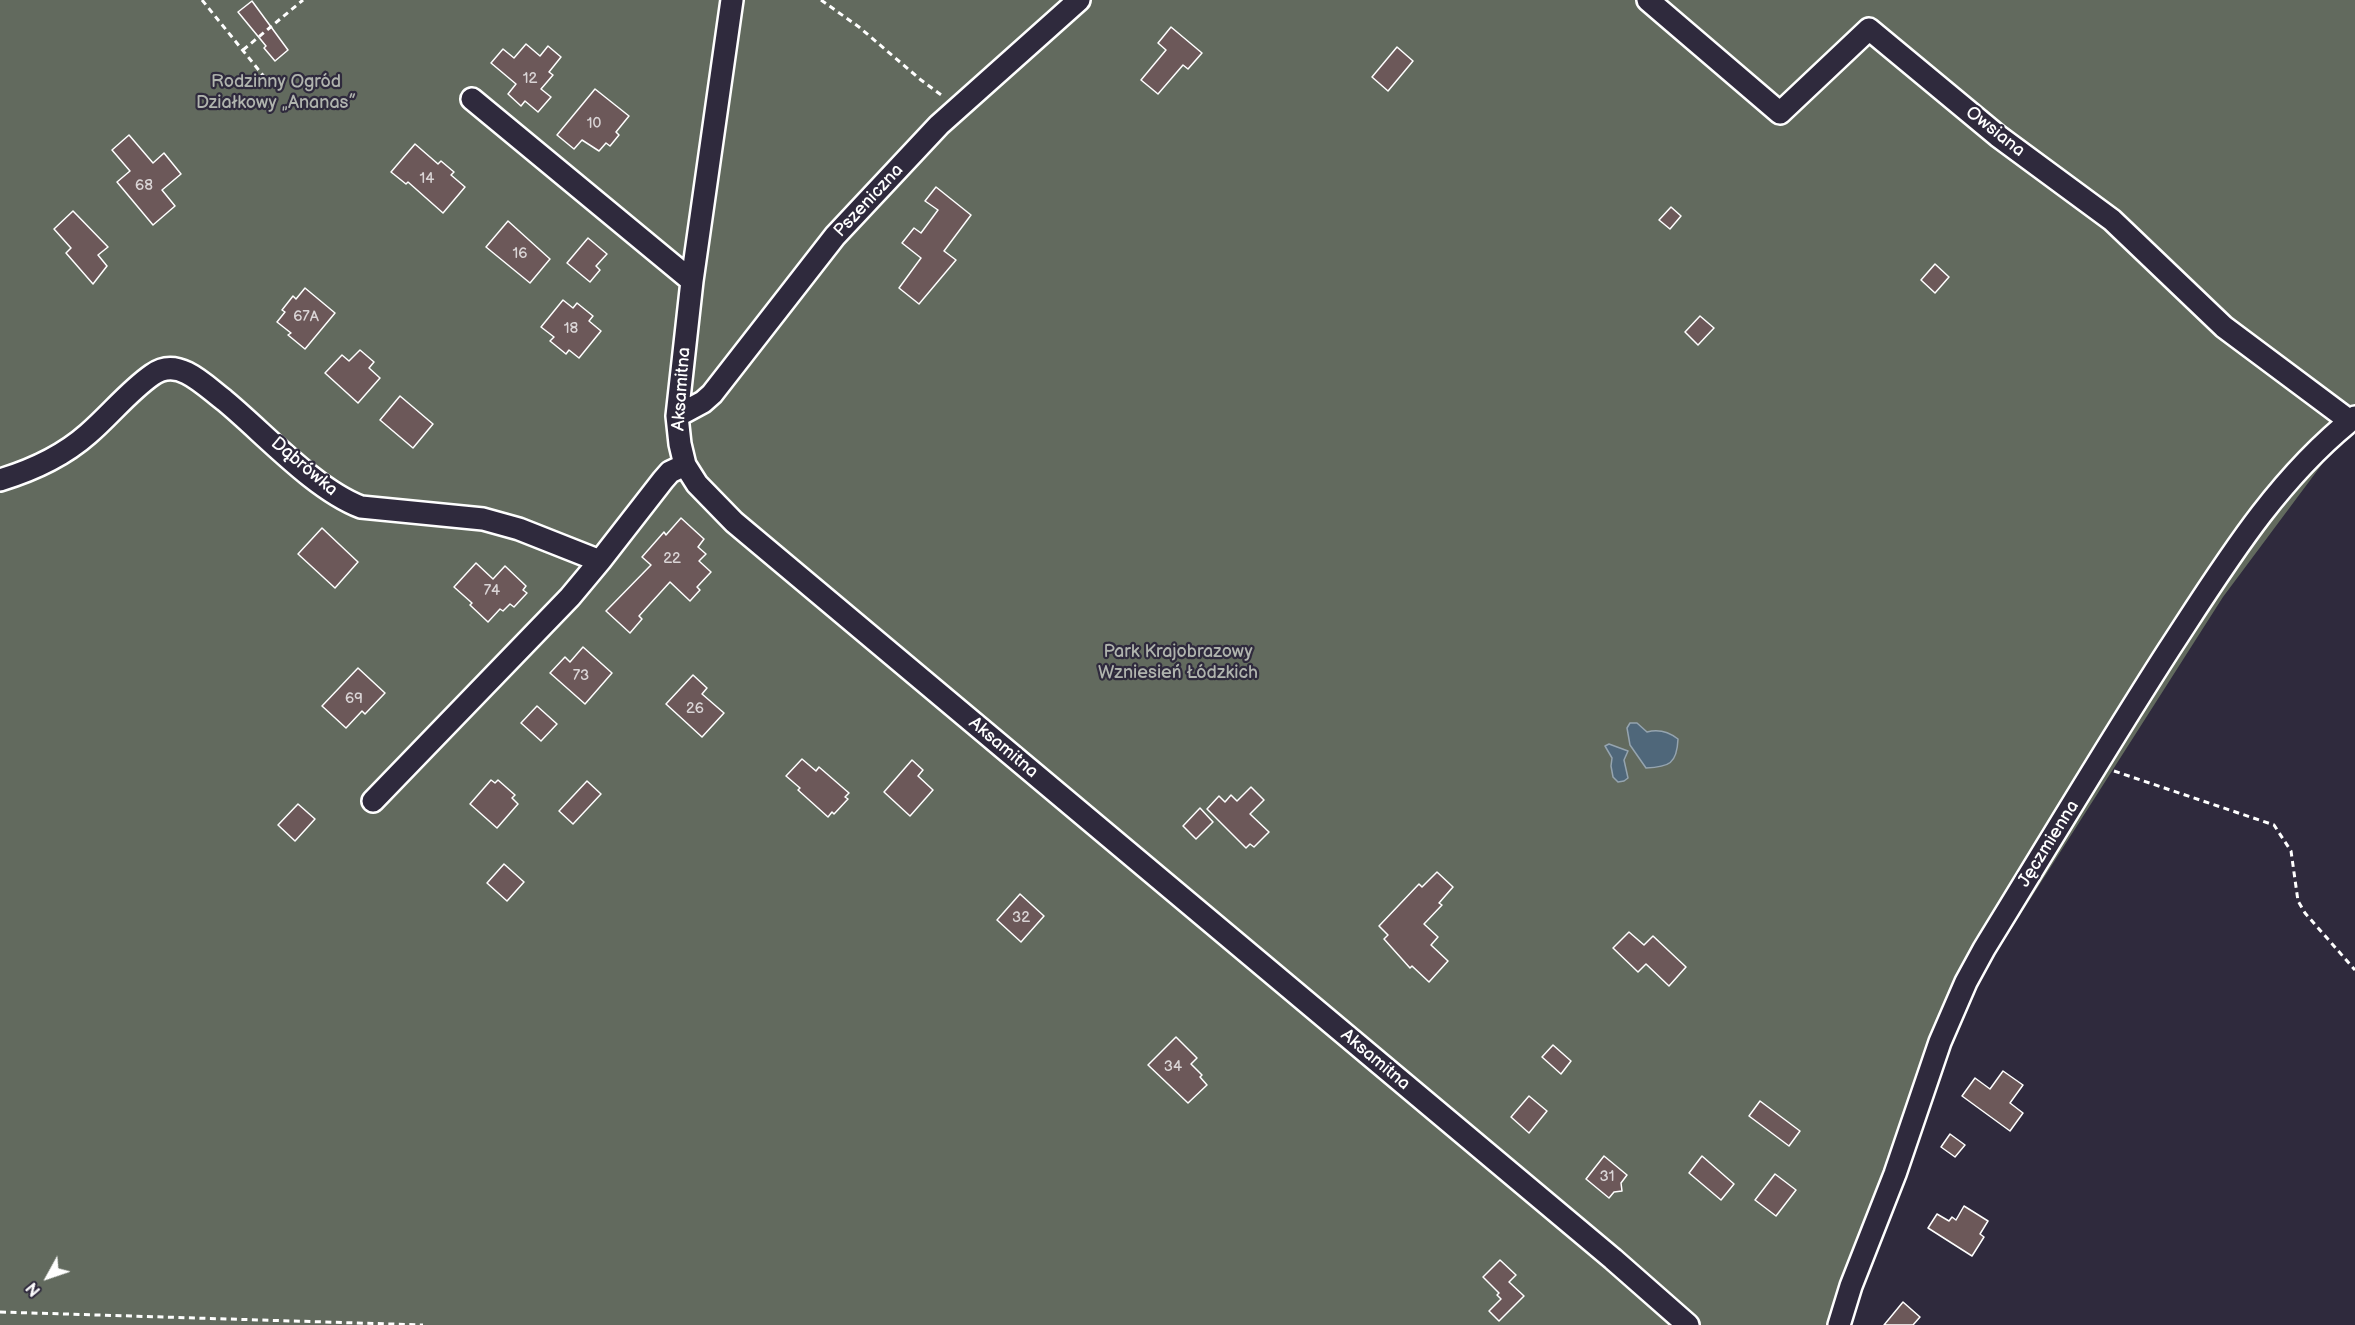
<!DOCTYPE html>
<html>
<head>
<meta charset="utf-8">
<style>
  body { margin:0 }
  #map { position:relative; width:2355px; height:1325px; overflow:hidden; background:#2f2a3d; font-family:"Balsamiq Sans",sans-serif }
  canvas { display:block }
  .north { position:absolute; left:18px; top:1247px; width:60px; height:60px; -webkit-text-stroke:4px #2f2a3d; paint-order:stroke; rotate:230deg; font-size:16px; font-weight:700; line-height:24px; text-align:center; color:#fff }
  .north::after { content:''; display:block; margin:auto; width:21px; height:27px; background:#fff; clip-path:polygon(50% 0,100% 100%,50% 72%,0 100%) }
</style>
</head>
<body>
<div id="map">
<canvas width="2355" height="1325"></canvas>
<div class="north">N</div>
</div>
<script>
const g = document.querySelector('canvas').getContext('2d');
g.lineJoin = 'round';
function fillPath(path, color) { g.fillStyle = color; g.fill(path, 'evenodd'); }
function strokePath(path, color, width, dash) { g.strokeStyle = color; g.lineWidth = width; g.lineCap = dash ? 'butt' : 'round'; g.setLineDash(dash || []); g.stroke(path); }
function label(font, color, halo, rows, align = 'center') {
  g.font = font + ' "Balsamiq Sans",sans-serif'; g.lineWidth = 4.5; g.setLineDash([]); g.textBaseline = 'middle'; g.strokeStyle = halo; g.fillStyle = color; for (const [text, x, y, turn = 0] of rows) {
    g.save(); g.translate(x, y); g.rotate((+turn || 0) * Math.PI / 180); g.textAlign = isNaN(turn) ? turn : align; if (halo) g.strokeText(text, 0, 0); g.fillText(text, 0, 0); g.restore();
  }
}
fillPath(new Path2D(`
  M0,0H2355V420L2223,597L1969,995L1838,1325H0Z`), '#626a5e');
const water = new Path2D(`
  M1630,723H1637L1647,732C1658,729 1669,732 1678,739C1677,764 1669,767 1646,768L1630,745L1627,728Z
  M1609,744L1628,751L1624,760L1628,778L1624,781L1618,782L1613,777L1611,766L1612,758L1605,746Z`);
fillPath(water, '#4f677a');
strokePath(water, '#95a4af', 1.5);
const building = new Path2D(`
  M252,1L288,50L275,61L264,48L266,46L238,12Z
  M1171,27L1202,53L1188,69L1183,65L1158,94L1141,80L1166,50L1158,43Z
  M526,44L540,56L548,46L561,57L549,72L553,75L541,89L551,97L538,112L525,101L521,106L508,94L516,84L491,63L503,49L514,58Z
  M1397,47L1413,61L1388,91L1372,77Z
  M595,89L629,116L616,132L619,135L610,146L606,143L599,151L582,140L574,149L557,135Z
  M129,135L153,163L164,153L181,174L162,190L175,206L153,225L117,182L130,171L112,150Z
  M415,144L438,164L441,161L454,172L451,175L465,187L443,213L408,182L406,184L391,172Z
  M936,187L971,215L944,251L956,260L919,304L899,288L921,258L902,243L914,228L921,233L938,210L925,201Z
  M1671,207L1681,216L1670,229L1659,220Z
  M73,211L108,247L98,255L107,266L93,284L66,253L71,248L54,229Z
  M508,221L550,259L530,283L486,247Z
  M588,238L607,254L596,266L600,270L590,282L567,263Z
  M1935,264L1949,277L1935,293L1921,280Z
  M305,288L335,313L305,349L288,335L291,333L277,322L285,312L282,310L293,296L296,299Z
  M563,300L573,308L577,303L593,316L589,321L601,331L579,358L569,350L566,354L550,341L554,337L541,327Z
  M1700,316L1714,328L1698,345L1685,332Z
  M360,350L374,362L369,368L380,378L358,403L325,373L342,355L349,361Z
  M400,396L433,424L413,448L380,420Z
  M681,518L704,539L698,547L706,554L699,561L711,572L697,587L700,590L690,601L670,582L639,616L642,619L630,633L606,611L651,565L642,557L664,532L666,535Z
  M322,528L358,562L335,588L298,554Z
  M476,563L493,579L505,566L526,586L523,590L527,593L514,607L510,604L503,611L500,609L488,622L470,605L472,603L454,587Z
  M583,647L612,673L585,704L550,673L565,657L570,662Z
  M358,668L385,693L365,714L362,711L346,728L322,706Z
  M693,675L707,688L702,694L724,713L702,737L666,704Z
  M537,706L557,724L541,741L521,723Z
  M802,759L816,771L819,767L849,793L845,797L848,799L834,814L832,812L828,817L798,790L800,788L786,776Z
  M912,760L923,770L918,776L933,790L910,816L884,792Z
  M491,780L495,783L498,780L515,795L512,798L518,804L497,828L470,804Z
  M587,781L601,794L573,824L559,811Z
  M1251,787L1264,800L1250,814L1269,832L1254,847L1250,844L1246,848L1207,809L1219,796L1225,802L1231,795L1237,801Z
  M298,804L315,819L295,841L278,825Z
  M1200,808L1213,822L1196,839L1183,826Z
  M504,864L524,882L507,901L487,883Z
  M1437,872L1453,887L1439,903L1442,905L1424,924L1438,937L1431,945L1448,961L1429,982L1412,966L1410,968L1384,939L1388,935L1379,926L1419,884L1422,887Z
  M1020,894L1044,916L1021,942L997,920Z
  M1629,932L1644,945L1653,936L1686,967L1669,986L1646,964L1638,972L1613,948Z
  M1176,1037L1197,1058L1191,1064L1202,1075L1200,1077L1207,1085L1188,1103L1148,1065Z
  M1553,1045L1571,1061L1561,1074L1542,1057Z
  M2003,1071L2023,1085L2010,1103L2023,1113L2010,1131L1962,1096L1975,1078L1990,1089Z
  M1529,1096L1547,1111L1529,1133L1511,1117Z
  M1760,1101L1800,1131L1789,1146L1749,1116Z
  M1950,1134L1965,1145L1955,1157L1941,1147Z
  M1604,1156L1627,1175L1621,1183L1622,1191L1614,1192L1609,1198L1586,1179Z
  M1702,1156L1734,1184L1721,1200L1689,1173Z
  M1775,1174L1796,1190L1776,1216L1755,1200Z
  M1964,1206L1988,1221L1980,1234L1984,1237L1972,1256L1928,1228L1937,1214L1949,1221L1952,1217L1956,1220Z
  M1500,1260L1516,1275L1509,1282L1524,1296L1499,1321L1489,1311L1501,1299L1497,1295L1499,1293L1483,1277Z
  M1903,1302L1920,1317L1913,1325H1884Z`);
fillPath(building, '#6c5859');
strokePath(building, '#fff', 1.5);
const minor = new Path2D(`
  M732,0L692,281L677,416L680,444L685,465L697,484L734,522L1613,1259L1688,1325
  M1648,0L1780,113L1869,29L1998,136L2112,220L2224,327L2350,421
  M472,99L692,281
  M677,416L703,402L712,394L835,236L939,125L1079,0
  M0,480C33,470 62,457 88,434C110,415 129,391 152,375C163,367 175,367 187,373C201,380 212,391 224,400C264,433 314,489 361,507L483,519L519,529L600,561L663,480L670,472L685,465
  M373,801L570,597L600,561
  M1839,1325L1851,1286L1895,1174L1940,1042L1966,982L1984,949C2045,850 2105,749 2168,651C2223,567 2275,480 2355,417`);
strokePath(minor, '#fff', 26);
strokePath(new Path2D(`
  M202,0L270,84
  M821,0L859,27L921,80L944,97
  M243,50L303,0
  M2114,771L2274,825L2291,851L2298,901L2305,913L2355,970
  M0,1312L423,1325`), '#fff', 3, [6, 4.5]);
strokePath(minor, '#2f2a3d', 21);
label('15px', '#dad5d6', null, [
  ["12",530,79],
  ["10",594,124],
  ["14",427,179],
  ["68",144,186],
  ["16",520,254],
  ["67A",306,317],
  ["18",571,329],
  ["22",672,559],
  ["74",492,591],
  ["73",581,676],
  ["69",354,699],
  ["26",695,709],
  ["32",1021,918],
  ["34",1173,1067],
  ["31",1607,1177]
]);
label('18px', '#b0b4ae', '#2f2a3d', [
  ["Rodzinny Ogród",276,82],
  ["Działkowy „Ananas”",276,103],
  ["Park Krajobrazowy",1178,652],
  ["Wzniesień Łódzkich",1178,673]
]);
label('18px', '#fff', '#2f2a3d', [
  ["Owsiana",1995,132,38],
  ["Pszeniczna",869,201,-47],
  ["Aksamitna",682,389,-86],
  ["Dąbrówka",304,467,40],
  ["Aksamitna",1003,748,40],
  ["Jęczmienna",2049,844,-58],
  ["Aksamitna",1375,1060,40]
]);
</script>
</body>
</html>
